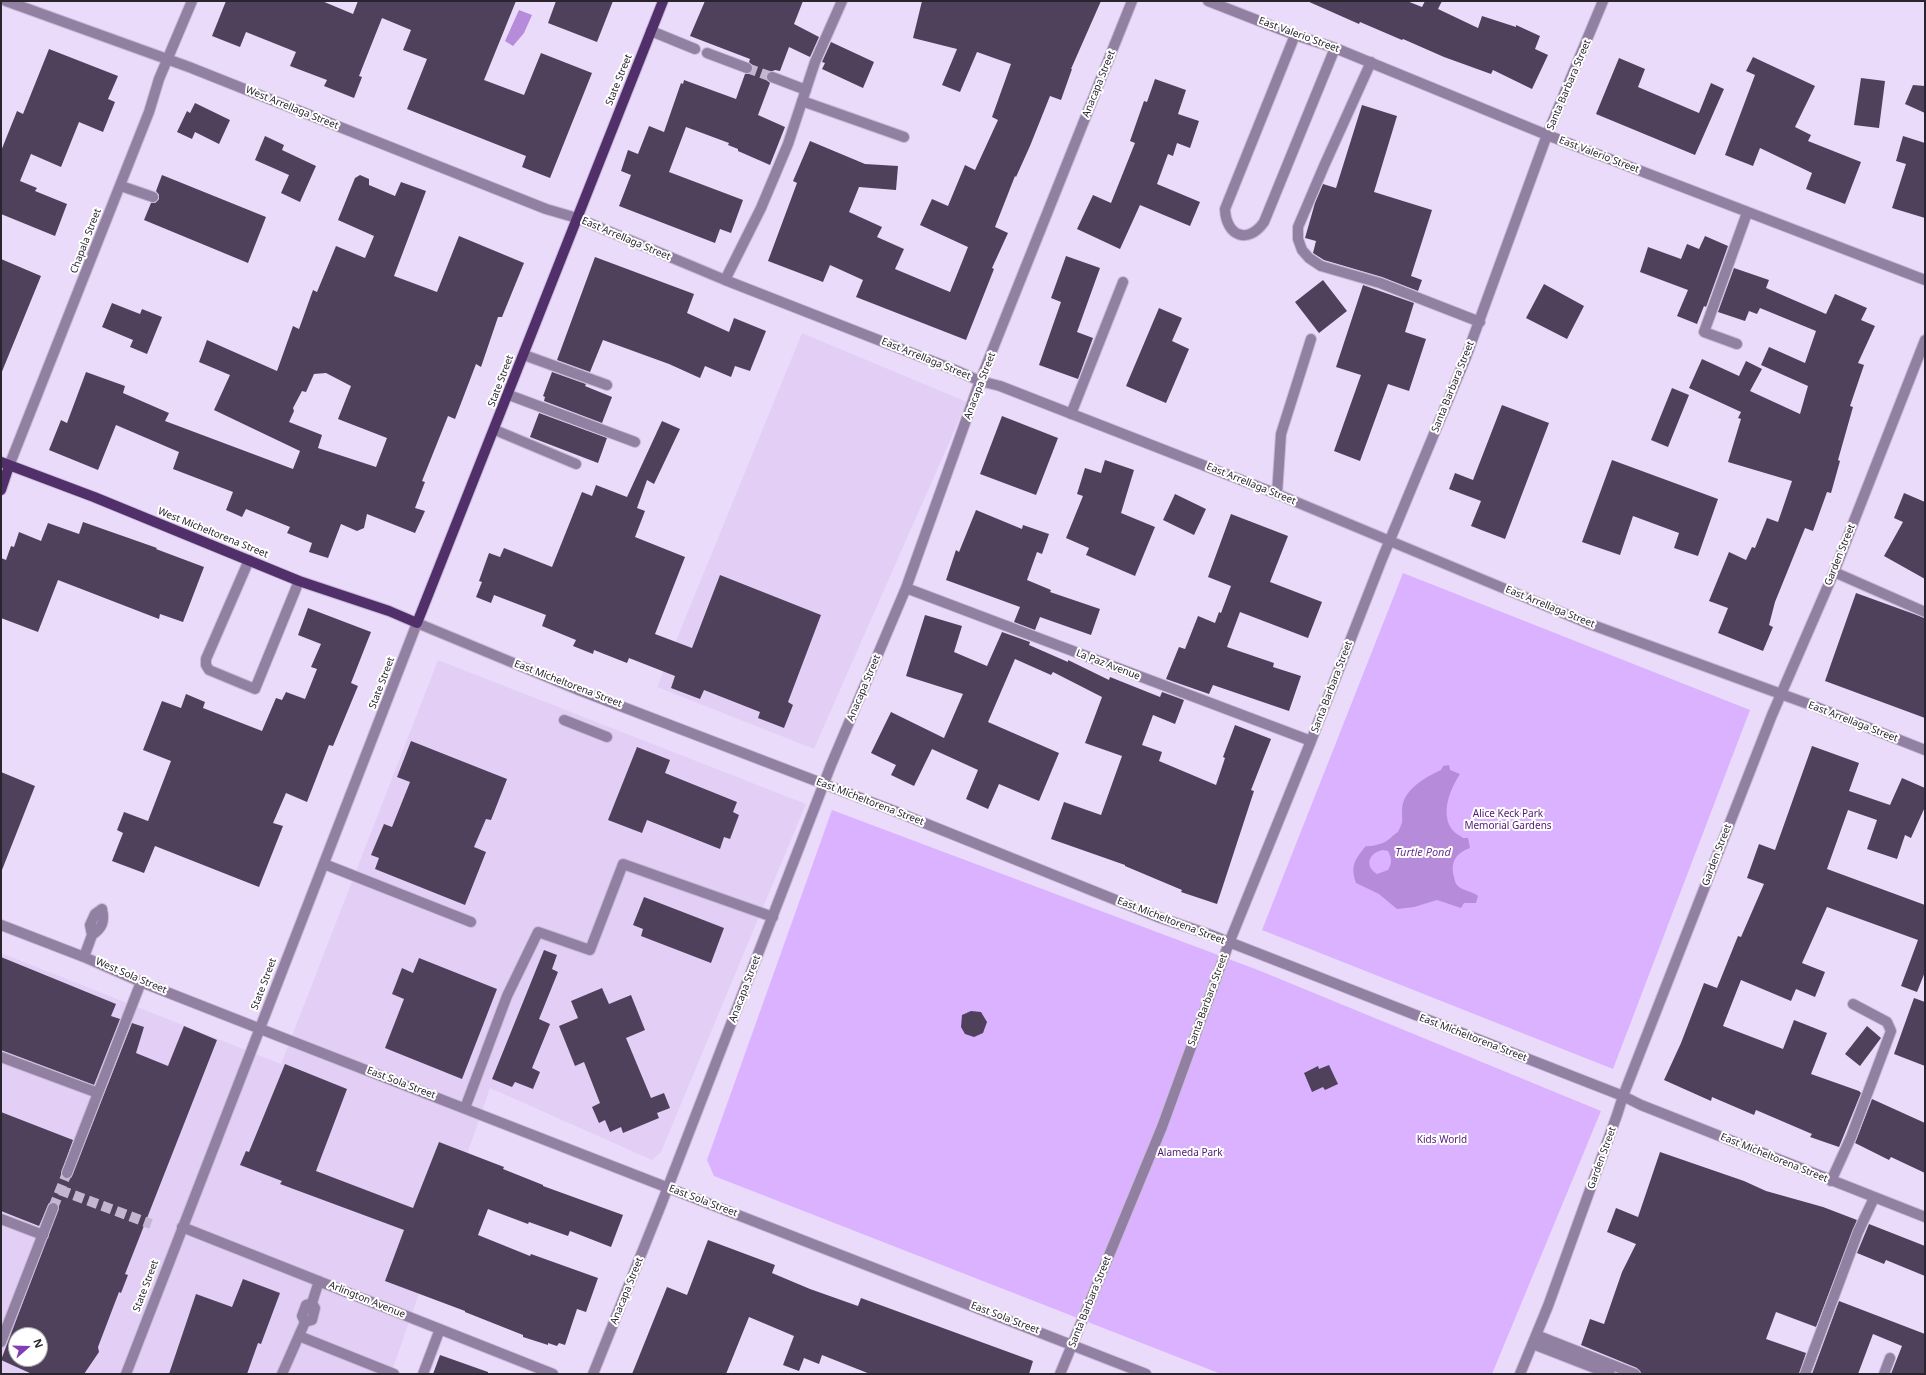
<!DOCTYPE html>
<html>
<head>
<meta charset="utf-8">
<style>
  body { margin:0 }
  #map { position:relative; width:1926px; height:1375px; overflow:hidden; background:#ebdbfb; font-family:"Noto Sans",sans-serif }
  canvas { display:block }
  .frame { position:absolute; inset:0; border:2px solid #2a242f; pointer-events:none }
  .north { position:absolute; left:8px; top:1327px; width:40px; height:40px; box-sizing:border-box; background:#fff; border:1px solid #aaa7ac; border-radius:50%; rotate:70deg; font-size:11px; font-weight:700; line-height:16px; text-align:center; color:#2a242f }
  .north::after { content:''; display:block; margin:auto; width:14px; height:18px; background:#823eb2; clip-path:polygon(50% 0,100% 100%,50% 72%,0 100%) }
</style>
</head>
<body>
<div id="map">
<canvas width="1926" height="1375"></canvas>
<div class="frame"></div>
<div class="north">N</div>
</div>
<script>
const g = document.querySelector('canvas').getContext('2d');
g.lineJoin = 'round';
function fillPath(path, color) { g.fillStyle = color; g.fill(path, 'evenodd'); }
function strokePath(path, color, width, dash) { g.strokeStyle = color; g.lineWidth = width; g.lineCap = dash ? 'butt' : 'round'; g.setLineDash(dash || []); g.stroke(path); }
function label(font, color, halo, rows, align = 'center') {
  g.font = font + ' "Noto Sans",sans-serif'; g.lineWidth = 4; g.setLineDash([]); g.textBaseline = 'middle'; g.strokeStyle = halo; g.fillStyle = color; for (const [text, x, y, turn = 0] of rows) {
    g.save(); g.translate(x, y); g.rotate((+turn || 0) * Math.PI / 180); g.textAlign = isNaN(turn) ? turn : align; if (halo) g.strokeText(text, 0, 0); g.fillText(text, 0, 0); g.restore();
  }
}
fillPath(new Path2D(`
  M802,333L967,402L814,749L657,687Z
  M438,660L806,804L661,1152L652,1160L490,1088L391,1374H1V953L281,1064ZM16,1335H40V1359H16Z`), '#e3cff6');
fillPath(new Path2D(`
  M1403,573L1750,710L1613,1069L1262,930Z
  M832,810L1258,970L1601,1111L1492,1374H1221L714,1176L707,1160Z`), '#dab2ff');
fillPath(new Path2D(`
  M519,10L532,15L524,33L513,46L505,41Z
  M1449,765L1450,770L1460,774C1450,789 1441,812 1451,828C1453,832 1459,835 1463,838H1468L1470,848C1456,853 1450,862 1454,877C1455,881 1455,883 1458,886C1463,891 1472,891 1478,896L1476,903H1464L1461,908L1437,900L1414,907L1397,909L1379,894L1356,883C1350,866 1355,859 1366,846C1372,847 1380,844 1385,842C1388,841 1394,834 1398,832C1404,820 1402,823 1402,811C1402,790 1424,778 1441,770L1443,766ZM1383,850L1388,851C1392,859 1392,863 1388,870L1377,874C1363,865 1370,852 1383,850Z`), '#b58bda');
fillPath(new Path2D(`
  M226,1H322L353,14L358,1H516L484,80L524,95L541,53L592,73L550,178L522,167L526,156L407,109L427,59L403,50L411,30L382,18L359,76L362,77L354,98L324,86L327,80L290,66L296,52L246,32L240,47L212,36Z
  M556,1H613L597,42L548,23Z
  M705,1H803L794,24L819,37L810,57L789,47L780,71L775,70L766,74V78L770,83L758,115L785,127L770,165L738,151V149L728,145L729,143L686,127L669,172L743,200L731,233L720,229L715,243L619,206L631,175L621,171L628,150L638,154L649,126L664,132L681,83L683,84L684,80L736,99L745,74H748L753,71V67L749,62L750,59L690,36Z
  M922,1H1101L1071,69H1072L1061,100L1050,96L1030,146L1016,177L1015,176L995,227L1008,233L992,268L994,269L966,340L856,297L863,280L830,265L823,282L768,261L797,183L793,181L810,141L865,164L898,166L896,190L859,187L849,212L882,227L877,237L904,249L895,269L950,292L968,247L920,225L932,199L948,206L965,165L975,170L998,120L992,117L1011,64L977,52L960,92L942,85L957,49L913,38Z
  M1307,1H1407L1422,7L1425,1H1442L1438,9L1478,28L1482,16L1516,27V25L1540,36L1535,49L1548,55L1532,89L1493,70L1491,74L1444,57L1403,39L1402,40L1360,22L1359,24Z
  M831,42L874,62L863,88L822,69L825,63L822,62Z
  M49,49L118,76L108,99L115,102L103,132L79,122L61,167L31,154L20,181L37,188L35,191L67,204L55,236L1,214V151L17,111L23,114Z
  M1753,57L1815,86L1795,127L1811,135L1808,141L1861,162L1845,204L1806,189L1812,173L1760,148L1753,166L1725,155L1755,75L1746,71Z
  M1619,58L1645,69L1638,87L1699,113L1711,83L1724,89L1695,155L1596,114Z
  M1861,78L1885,81L1879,128L1854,125Z
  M1155,79L1186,90L1178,114L1199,121L1190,148L1177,143L1173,156L1168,154L1157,184L1200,202L1190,226L1140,205L1120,249L1077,229L1093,195L1111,203L1135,143L1130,141L1144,101L1147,102Z
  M1913,85L1925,86V113L1905,104Z
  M195,103L230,120L219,144L195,132L192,139L177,132L187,111L190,113Z
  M1362,105L1397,116L1374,192L1432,210L1411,276L1422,280L1418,291L1382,277L1324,260L1313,253L1316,241L1305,238L1315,203L1323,184L1336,188Z
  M265,136L284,145L282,150L316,166L300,202L281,193L289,175L255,160Z
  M1903,136L1925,143V218L1892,208L1906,164L1896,161Z
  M162,175L266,217L248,263L144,220L151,203H155L159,199V195L156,191Z
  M360,175L369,179V185L395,196L401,182L426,191L394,276L437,292L459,236L524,263L502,317H498L481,367L476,364L455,419L448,416L422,481L425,482L415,508L425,511L415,533L367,514L364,528L357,531L341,524L328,558L309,552L312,543L287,533L290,527L246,509L242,517L226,510L233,492L173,469L179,452L116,425L98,470L49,450L61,420L67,423L86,372L125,386L123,393L169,413L165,421L293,469L300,451L214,410L230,375L199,362L207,340L277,371L293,326L299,329L313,290L317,292L336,246L365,258L374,236L338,220L355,178ZM326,373L351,386L338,419L387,438L376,467L318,448L322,435L289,422L294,411L293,408L302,391L306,392L314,374Z
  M1705,236L1728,246L1706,307L1704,306L1697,324L1677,316L1688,290L1640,272L1648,247L1681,259L1687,244L1699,249Z
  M1066,256L1100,268L1077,332L1093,338L1078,379L1039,365L1061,302L1051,298Z
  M595,257L694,294L687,313L729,332L734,318L766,331L750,371L735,366L731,377L705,366L700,378L669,364L603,340L590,372L557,360Z
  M1,259L41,276L1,374Z
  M1734,268L1769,280L1766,288L1826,314L1835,294L1867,308L1861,320L1875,326L1858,363L1864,365L1850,406L1853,407L1838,460L1840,461L1831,493L1827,492L1813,531L1805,528L1775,602L1769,625L1773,627L1763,651L1718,633L1728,608L1709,601L1729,552L1746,560L1752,547L1755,548L1767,518L1778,522L1792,481L1728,462L1741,419L1738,418L1741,412L1689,388L1702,359L1739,376L1746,361L1762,369L1750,391L1800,414L1808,386L1761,365L1769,347L1805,363L1816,331L1760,308L1757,314L1749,311L1745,321L1718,312Z
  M1323,280L1347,311L1319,333L1295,302Z
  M1544,284L1584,306L1567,339L1526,318Z
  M1363,285L1414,303L1405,332L1426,339L1409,391L1388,384L1360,461L1334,451L1361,375L1336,367Z
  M112,303L140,314L142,309L162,317L147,354L130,347L133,340L102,327Z
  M1159,308L1182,318L1172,341L1189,349L1166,403L1126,386Z
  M552,372L586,384L585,386L612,397L602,423L544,401L545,397L543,396Z
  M1672,388L1689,395L1668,447L1651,440Z
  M1502,405L1549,423L1505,539L1471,526L1481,501L1449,489L1455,473L1473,480Z
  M539,413L607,438L598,463L530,437Z
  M1002,416L1058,438L1036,495L980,474Z
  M662,421L680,429L654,484L647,480L637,508L645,511L635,537L685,557L655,634L692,648L720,575L821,615L788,702L793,705L784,728L758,718L760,712L704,690L700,699L671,688L675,676L629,658L627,663L594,650L593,654L573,646L576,640L542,626L546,615L494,595L491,603L476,597L482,582L479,581L489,553L500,557L504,548L552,567L582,492L592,496L596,485L627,497Z
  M1105,460L1134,470L1121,513L1155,527L1135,576L1086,555L1089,548L1066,538L1083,496L1077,494L1085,468L1101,473Z
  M1612,460L1718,499L1698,556L1674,548L1679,533L1633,516L1620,555L1582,542Z
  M1904,493L1925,502V579L1884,556L1903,522L1894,518Z
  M1175,494L1206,509L1194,535L1163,520Z
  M976,510L1022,529L1023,525L1049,534L1042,554L1037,552L1027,580L1051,590L1050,592L1100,609L1091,635L1040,617L1035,630L1014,622L1020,607L946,580L956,550L959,552Z
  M1231,514L1288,536L1270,582L1322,602L1308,638L1240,612L1227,647L1274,663L1273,667L1301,676L1289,711L1213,685L1209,694L1166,679L1179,647L1185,649L1198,616L1215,623L1219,612L1221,613L1231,586L1208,577Z
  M83,522L157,548L156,549L204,567L183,622L160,614L159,619L58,580L38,632L1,618V558L6,560L11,546L14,547L19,532L41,541L48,523L79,534Z
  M1856,593L1925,618V718L1825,681Z
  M308,608L371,632L351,683L358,686L333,746L329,745L307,802L286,793L273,823L283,826L259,887L155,846L144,873L112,861L123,833L117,830L124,812L148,821L171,761L143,750L162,701L181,708L186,694L205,702L203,708L262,731L276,698L282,700L286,692L305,699L317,669L311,667L321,644L298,635Z
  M925,615L962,626L954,652L987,666L1002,632L1030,642L1029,645L1068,662V660L1109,680L1110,677L1160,697L1162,692L1184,700L1175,724L1153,715L1142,745L1162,752L1159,761L1216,785L1225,758L1223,757L1235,725L1271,739L1251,790L1254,791L1217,904L1181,892L1182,890L1125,866V865L1051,839L1064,802L1101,815L1122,756L1085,743L1102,697L1053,672L1051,675L1015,659L988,722L1059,753L1039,801L999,784L988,809L966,799L978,770L932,749L914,786L891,775L896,765L871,753L891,712L944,738L963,694L906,676Z
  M411,741L507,779L491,820L486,819L474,847L486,852L465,905L375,869L379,858L371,855L384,824L392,827L410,782L397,777Z
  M1812,746L1859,763L1849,791L1890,805L1902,778L1925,788V807L1911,838L1905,835L1897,859L1867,849L1877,820L1848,810L1827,869L1925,905V972L1917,992L1901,986L1918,940L1827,907L1802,963L1825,972L1815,997L1796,989L1791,1001L1741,980L1723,1026L1783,1049L1794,1020L1827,1033L1811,1074L1859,1091L1861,1093L1839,1147L1810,1137L1812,1134L1756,1110L1754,1115L1712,1097L1711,1101L1664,1080L1681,1043L1704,983L1717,988L1738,936L1741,937L1764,884L1747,878L1759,844L1775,850Z
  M637,747L670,760L665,773L737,802L733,812L739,815L730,839L724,837L720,849L647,820L642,833L608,820Z
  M1,772L35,786L2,870H1Z
  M644,897L724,928L711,963L641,936L643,929L633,925Z
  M544,950L557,955L552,969L558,972L539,1019L550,1024L532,1068L540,1072L533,1089L515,1082L512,1087L492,1079Z
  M1,957L116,1004L111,1016L120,1019L94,1085L1,1050Z
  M419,958L497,989L462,1079L385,1048L404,999L392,994L402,968L413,973Z
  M602,988L609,1004L631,995L645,1030L626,1038L651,1098L664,1093L670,1108L657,1113L659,1118L623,1133L621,1127L610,1132L605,1120L599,1123L592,1107L600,1103L584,1062L575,1066L559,1026L578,1018L571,1001Z
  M1914,998L1925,1002V1066L1894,1054Z
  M971,1011L981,1012L987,1022L983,1033L974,1037L965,1034L961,1027L962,1015Z
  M132,1023L144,1027L136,1053L168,1066L184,1026L217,1040L125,1274L128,1275L121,1293L119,1292L98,1347L99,1352L84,1374H32L1,1360L59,1207L55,1202L49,1203L39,1226L1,1211V1112L73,1140L61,1174L64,1179L71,1178ZM16,1335H40V1359H16Z
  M1867,1026L1881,1038L1860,1066L1845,1054Z
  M285,1064L347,1089L316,1171L413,1208L439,1142L504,1167L503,1169L543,1185V1186L623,1215L611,1247L570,1231L568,1236L529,1222L528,1224L488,1209L478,1235L530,1256L531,1254L598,1278L586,1312L577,1309L565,1345L559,1343L557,1346L548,1343V1345L523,1337V1335L465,1312V1311L385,1281L404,1230L280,1184L282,1181L240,1165L246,1151L249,1152Z
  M1329,1065L1338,1084L1325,1090L1323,1087L1312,1092L1304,1073L1318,1066L1319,1069Z
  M1872,1099L1925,1123V1173L1891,1157L1889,1160L1855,1143Z
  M1660,1152L1744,1181L1766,1191L1823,1207L1857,1220L1816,1327L1776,1312L1766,1339L1806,1353L1799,1374H1641L1637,1368L1581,1345L1590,1319L1604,1324L1622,1272L1636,1244L1607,1232L1616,1208L1638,1217Z
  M1869,1224L1925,1246V1276L1886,1260L1884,1264L1857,1253Z
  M708,1240L775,1265L772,1273L810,1289L858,1306L861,1298L1033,1361L1029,1374H870L822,1355L819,1364L804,1358L799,1371L783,1365L794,1336L749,1317L726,1374H632L667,1287L687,1295Z
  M243,1279L280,1293L261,1344L258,1343L247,1374H169L196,1294L232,1307Z
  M1839,1301L1925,1334V1374H1891L1902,1346L1873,1334L1858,1374H1812Z
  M440,1355L488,1372V1374H433Z`), '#4f415b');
strokePath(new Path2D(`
  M747,68L772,77
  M60,1190L151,1224
  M53,1208L67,1173`), '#c4b6d2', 10, [10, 5]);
const minor = new Path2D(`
  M6,1L189,67L546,209L577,218L725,280L955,370L980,381L1000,386L1277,494L1587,623L1811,705L1925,750
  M1208,1L1295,35L1335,48L1547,135L1925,280
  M651,31L695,49
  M1295,35L1225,209C1226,236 1248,245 1264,222L1335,48
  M707,53L747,68
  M1371,62L1324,166L1298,227V239L1302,250L1309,258L1321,266L1380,283L1480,322
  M772,77L806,90
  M802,101L904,137
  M121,186L153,197
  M725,280L761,208L788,144L815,62L842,1
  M1737,344L1704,332L1747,213
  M524,355L607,385
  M509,395L635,442
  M1071,414L1123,282
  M495,430L576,464
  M9,466L149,112L159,79L192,1
  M1277,494L1281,434L1311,339
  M249,560L206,659V665L209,670L255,689L299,581
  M1834,572L1925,612
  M906,588L1311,741
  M564,720L607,737
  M324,864L471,922
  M1,925L84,957L141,982L286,1039L1146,1374
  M84,957L92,935L90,925L95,914L102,909C105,922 102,928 92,935
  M1,1057L98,1093
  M465,1108L507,996L538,932L590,950L623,864L773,917
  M67,1173L141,982
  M1831,1181L1851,1137L1891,1031L1887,1022L1853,1004
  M1,1219L43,1235
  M182,1227L553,1374
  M305,1322L302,1316L306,1305L312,1303
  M1536,1335L1635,1374
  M299,1336L394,1374
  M1,1342L53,1208
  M1533,1344L1610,1374
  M126,1374L417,623L576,689L897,812L1158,917L1211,935L1623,1096L1641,1105L1925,1217
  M282,1374L305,1322L312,1320L315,1308L312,1303L319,1281
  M423,1374L440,1329
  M593,1374L661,1205L831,765L906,588L980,381L1132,1
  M1060,1374L1162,1127L1229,943L1311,741L1382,559L1466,357L1547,135L1603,1
  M1520,1374L1548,1306L1617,1115L1623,1096L1772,715L1834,572L1925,340
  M1805,1374L1858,1232L1874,1198
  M1884,1374L1890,1358`);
const major = new Path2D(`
  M1,462L94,497L299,581L389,611L417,623L663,1
  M1,490L9,466`);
strokePath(minor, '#c8bad6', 12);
strokePath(major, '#c8bad6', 12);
strokePath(minor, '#9280a3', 10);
strokePath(major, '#502f6a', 10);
label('10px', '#2a242f', '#fff', [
  ["East Valerio Street",1299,35,20],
  ["State Street",619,80,-68],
  ["Anacapa Street",1099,84,-68],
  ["Santa Barbara Street",1569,85,-67],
  ["West Arrellaga Street",292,108,22],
  ["East Valerio Street",1599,155,21],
  ["East Arrellaga Street",626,239,23],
  ["Chapala Street",86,241,-69],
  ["East Arrellaga Street",926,359,22],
  ["State Street",501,381,-69],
  ["Anacapa Street",980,386,-69],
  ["Santa Barbara Street",1453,387,-68],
  ["East Arrellaga Street",1251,484,22],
  ["West Micheltorena Street",213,533,22],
  ["Garden Street",1840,555,-68],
  ["East Arrellaga Street",1550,607,22],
  ["La Paz Avenue",1108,665,21],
  ["State Street",382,683,-69],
  ["East Micheltorena Street",568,684,21],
  ["Santa Barbara Street",1332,687,-69],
  ["Anacapa Street",864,688,-67],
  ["East Arrellaga Street",1853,722,21],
  ["East Micheltorena Street",870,802,21],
  ["Garden Street",1717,855,-69],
  ["East Micheltorena Street",1171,921,21],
  ["West Sola Street",131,976,23],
  ["State Street",264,984,-69],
  ["Anacapa Street",745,989,-69],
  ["Santa Barbara Street",1208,1000,-70],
  ["East Micheltorena Street",1473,1038,21],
  ["East Sola Street",401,1083,21],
  ["Garden Street",1602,1158,-70],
  ["East Micheltorena Street",1774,1158,22],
  ["East Sola Street",703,1201,21],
  ["State Street",146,1286,-69],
  ["Anacapa Street",627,1291,-68],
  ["Arlington Avenue",367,1300,22],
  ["Santa Barbara Street",1090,1302,-68],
  ["East Sola Street",1005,1318,21]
]);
label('10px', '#501675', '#fff', [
  ["Alice Keck Park",1508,814],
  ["Memorial Gardens",1508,826],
  ["Kids World",1442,1140],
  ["Alameda Park",1190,1153]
]);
label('italic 11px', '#68318f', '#fff', [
  ["Turtle Pond",1423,853]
]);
</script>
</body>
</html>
